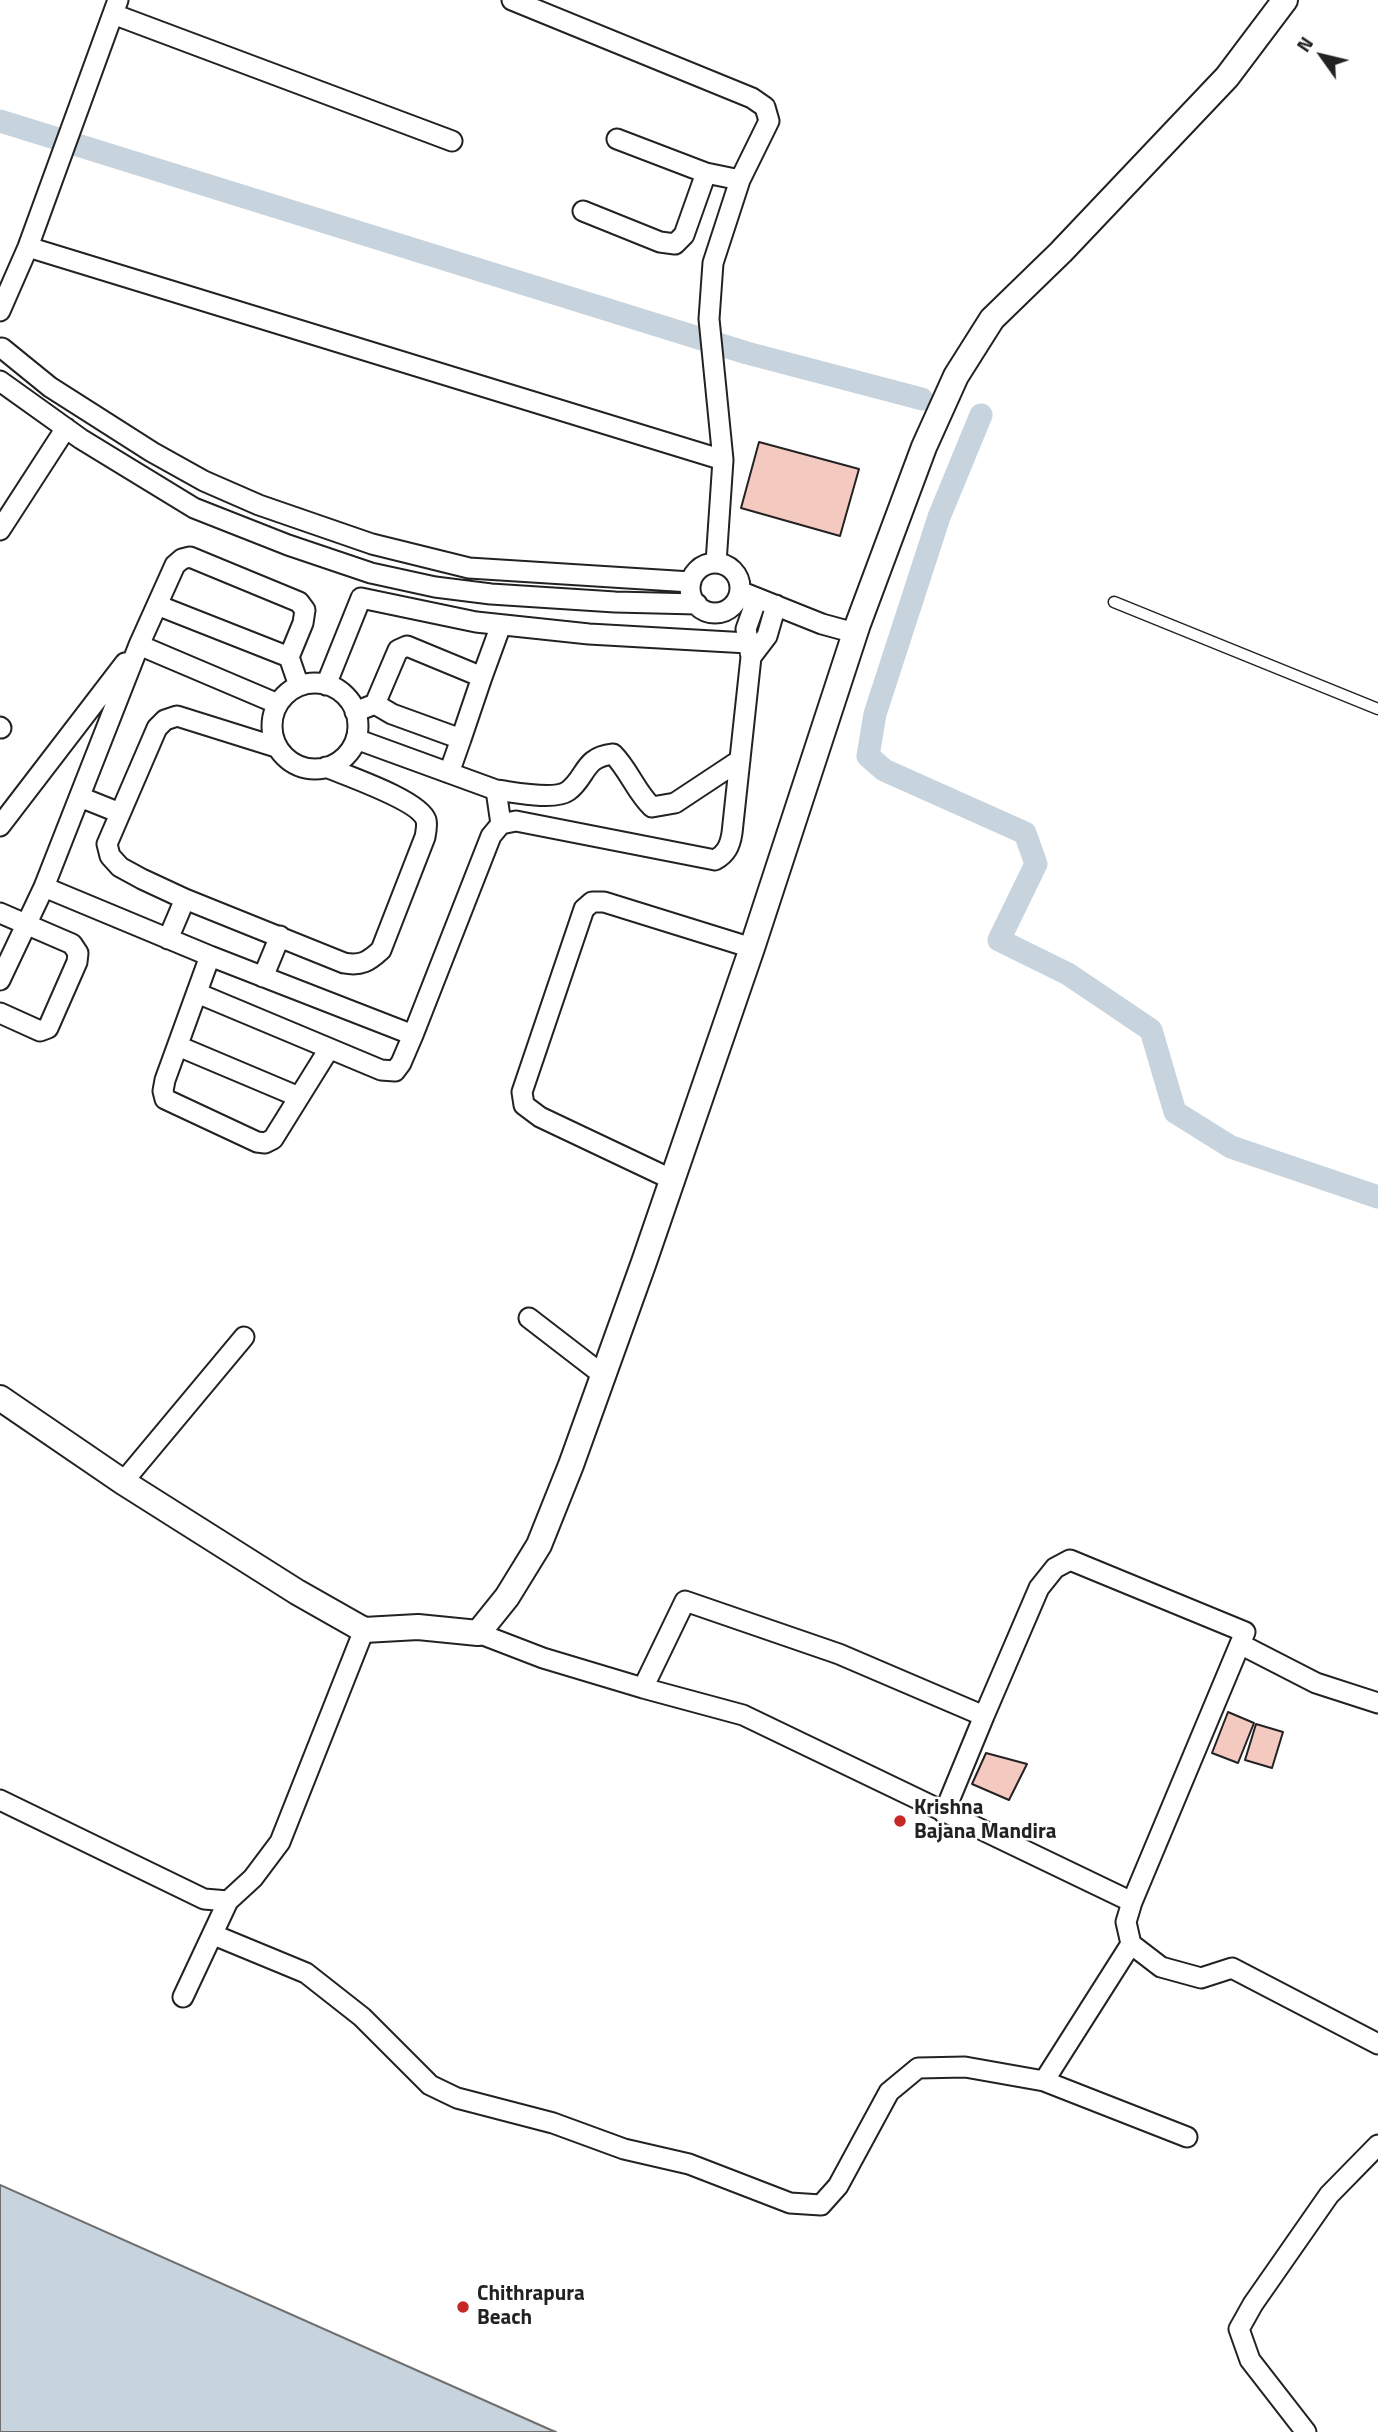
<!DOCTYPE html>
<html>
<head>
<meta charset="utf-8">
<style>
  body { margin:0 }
  #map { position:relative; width:1378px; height:2432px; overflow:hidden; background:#fff; font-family:"Titillium Web",sans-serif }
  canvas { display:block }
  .north { position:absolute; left:1287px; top:21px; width:70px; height:70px; -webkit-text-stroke:5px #fff; paint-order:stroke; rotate:304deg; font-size:19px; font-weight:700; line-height:28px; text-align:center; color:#222 }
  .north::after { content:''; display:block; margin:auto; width:24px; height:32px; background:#222; clip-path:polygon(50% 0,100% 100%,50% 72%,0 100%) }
</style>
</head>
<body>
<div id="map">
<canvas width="1378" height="2432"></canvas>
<div class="north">N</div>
</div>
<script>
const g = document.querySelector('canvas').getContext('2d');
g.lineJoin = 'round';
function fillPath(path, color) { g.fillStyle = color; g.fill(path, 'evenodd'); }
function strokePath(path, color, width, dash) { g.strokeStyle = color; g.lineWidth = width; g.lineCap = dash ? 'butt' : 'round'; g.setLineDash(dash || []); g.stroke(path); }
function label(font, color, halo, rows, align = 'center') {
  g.font = font + ' "Titillium Web",sans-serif'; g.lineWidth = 5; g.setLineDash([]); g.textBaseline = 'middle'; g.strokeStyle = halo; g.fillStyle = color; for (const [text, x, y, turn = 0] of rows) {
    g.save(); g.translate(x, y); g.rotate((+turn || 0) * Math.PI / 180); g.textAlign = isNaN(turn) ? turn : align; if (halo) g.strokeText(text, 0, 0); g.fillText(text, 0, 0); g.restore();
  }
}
const water = new Path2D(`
  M0,2185L551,2430L556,2432H0Z`);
fillPath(water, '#c7d3dd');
strokePath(water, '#6f6f6f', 2);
strokePath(new Path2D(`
  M0,121L747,353L922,399
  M981,415L939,517L875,714L868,756L884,770L1025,833L1036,864L999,940L1068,974L1151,1030L1175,1112L1231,1147L1378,1197`), '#c7d3dd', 23);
const building = new Path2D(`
  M759,442L859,469L840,536L741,508Z
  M1228,1712L1254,1723L1238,1763L1212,1753Z
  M1256,1724L1283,1732L1272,1768L1245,1760Z
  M986,1753L1027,1764L1009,1800L972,1784Z`);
fillPath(building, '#f3c9c0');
strokePath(building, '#222', 2);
const service = new Path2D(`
  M1114,602L1378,709`);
const minor = new Path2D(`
  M512,0L752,98L765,107L769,121L740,180L713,263L709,319L723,460L716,563
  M113,14L452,141
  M617,139L706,173L740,180
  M583,211L660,242L675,244L684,235L706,173
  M28,247L723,460
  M0,311L28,247L118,0
  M2,348L50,387L152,452L204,481L259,505L372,544L469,568L691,582
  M0,381L81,439L194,508L288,545L371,573L435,587L491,594L615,602L697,604
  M0,530L66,428
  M690 588a25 25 0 1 1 50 0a25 25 0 1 1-50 0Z
  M747,594L822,624L855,633
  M157,605L289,657
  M139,645L278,704
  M751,657L767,636L776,605
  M482,677L501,625
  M272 726a43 43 0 1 1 86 0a43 43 0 1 1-86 0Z
  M326,685L361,598L476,622L589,634L748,643
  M299,686L289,657L303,623L305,610L299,602L190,557L182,559L175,565L139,645L44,887L210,956L413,1035L491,836L501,824L516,821L715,860C726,854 730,846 732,833L751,657L746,629L757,598
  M355,712L375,704L398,650L407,646L482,677L461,739L392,714L375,704
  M0,727L1,728
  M356,739L496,790L501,824
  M276,747L177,716L165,720L157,728L107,844L110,856L120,867L142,879L185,899L344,963C361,966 368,962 381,950L425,837C426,832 427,824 426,820C419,800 347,776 326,767
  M449,773L461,739
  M496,790C513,792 554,801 568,791C587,777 583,757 613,754C629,770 636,792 652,807L675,803L740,760
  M80,797L120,813
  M0,826L125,663
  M0,913L72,944L78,953L77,962L48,1028L40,1031L0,1013
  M168,939L185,899
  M210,956L165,1080L163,1091L165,1099L257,1142L265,1143L273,1139L329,1049
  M263,977L280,936
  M0,980L44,887
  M197,993L381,1070L395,1071L401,1063L413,1035
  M178,1046L299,1097
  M673,1180L540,1117L524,1105L522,1092L584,909L592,902H604L752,948
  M529,1318L603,1375
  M123,1482L244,1337
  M478,1633L543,1658L643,1688L743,1715L1132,1902L1126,1922L1131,1944L1161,1967L1201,1978L1232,1968L1378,2044
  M1240,1644L1316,1683L1378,1703
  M643,1688L685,1601L839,1654L984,1716L944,1813
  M984,1716L1039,1588L1055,1568L1070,1560L1245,1632L1132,1902
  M0,1800L204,1899L228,1901
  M214,1935L306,1973L362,2017L430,2085L457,2098L553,2123L624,2149L689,2164L790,2203L821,2205L838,2186L889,2092L918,2068L965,2067L1044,2081L1131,1944
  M183,1997L228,1901L253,1878L280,1842L364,1630
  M1044,2081L1187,2137
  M1306,2432L1250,2360L1239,2329L1253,2304L1329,2195L1378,2145`);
const tertiary = new Path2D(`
  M0,1398L123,1482L297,1592L364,1630L418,1627L478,1633L507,1597L539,1545L571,1465L644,1262L752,948L858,624L924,447L956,376L992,319L1061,252L1227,77L1285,0`);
strokePath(service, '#222', 13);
strokePath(minor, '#222', 23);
strokePath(tertiary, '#222', 28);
strokePath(service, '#fff', 10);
strokePath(minor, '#fff', 19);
strokePath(tertiary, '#fff', 24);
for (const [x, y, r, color] of [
  [900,1821,7,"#c62828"],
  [463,2307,7,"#c62828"]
]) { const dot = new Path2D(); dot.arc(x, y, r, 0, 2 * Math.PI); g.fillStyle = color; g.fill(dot); strokePath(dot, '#fff', 2.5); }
label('bold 21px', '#222', '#fff', [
  ["Krishna",914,1809],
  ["Bajana Mandira",914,1833],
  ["Chithrapura",477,2295],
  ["Beach",477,2319]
], 'left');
</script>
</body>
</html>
